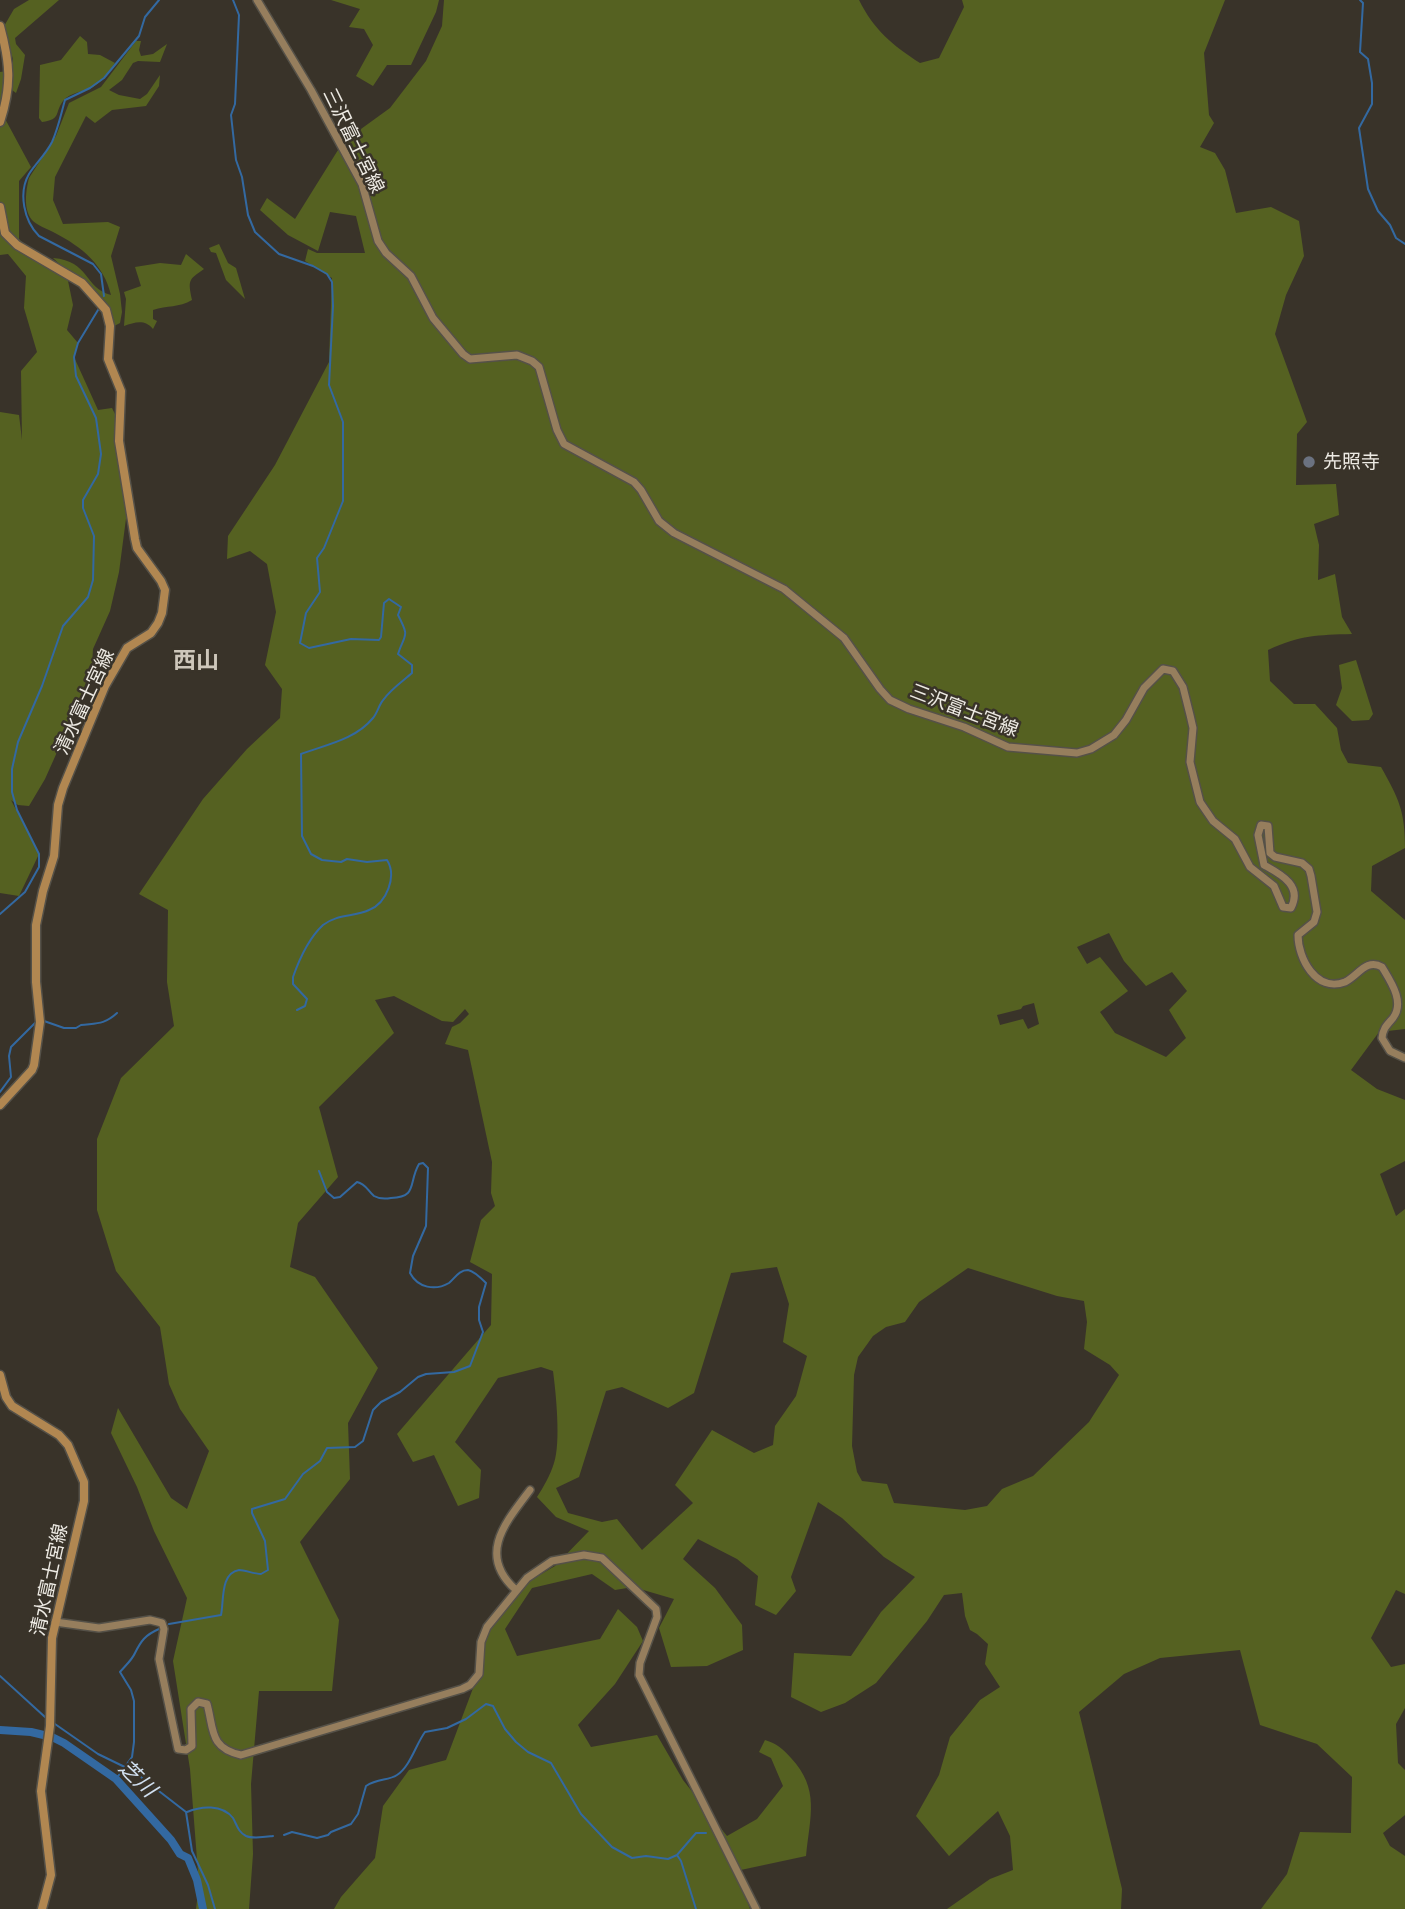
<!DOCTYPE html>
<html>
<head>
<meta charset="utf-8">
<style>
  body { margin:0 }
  canvas { display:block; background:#393329 }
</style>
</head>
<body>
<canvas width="1405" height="1909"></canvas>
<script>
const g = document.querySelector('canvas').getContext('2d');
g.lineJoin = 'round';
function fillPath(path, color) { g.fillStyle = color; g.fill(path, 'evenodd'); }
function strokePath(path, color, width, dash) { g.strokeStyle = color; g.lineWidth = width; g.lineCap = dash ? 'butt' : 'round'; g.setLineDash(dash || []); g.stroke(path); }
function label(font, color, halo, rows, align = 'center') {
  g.font = font + ' Montserrat,"Noto Sans JP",sans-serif'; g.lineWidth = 5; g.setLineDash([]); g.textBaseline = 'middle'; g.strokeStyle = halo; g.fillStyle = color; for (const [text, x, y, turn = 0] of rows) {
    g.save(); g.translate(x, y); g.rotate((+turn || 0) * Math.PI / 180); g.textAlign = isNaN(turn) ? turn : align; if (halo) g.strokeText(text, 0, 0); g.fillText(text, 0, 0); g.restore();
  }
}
fillPath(new Path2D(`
  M29,0H59L15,38L16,44L25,55L21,79L16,93L12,90L13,59L3,28L14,9Z
  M331,0H439L436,12L411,65H387L373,86L356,76L373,45L364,29L349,27L360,9Z
  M444,0H859C874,30 892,45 920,63L939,58L964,7L962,0H1225L1204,53L1209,115L1214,123L1200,147L1215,153L1225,170L1236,213L1271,207L1299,221L1304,256L1286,295L1275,334L1307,422L1297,434L1296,485L1336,484L1339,515L1314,524L1319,545L1318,580L1335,574L1342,617L1352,634C1317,635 1301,635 1268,650L1270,681L1294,704H1315L1337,728L1341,750L1348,763L1381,767C1399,799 1405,811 1405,848L1372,866L1371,891L1405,920V1029L1379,1032L1351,1070L1377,1089L1405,1100V1161L1380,1174L1396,1216L1405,1209V1594L1396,1590L1371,1638L1391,1667L1405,1664V1708L1396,1724L1398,1763L1405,1770V1815L1383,1833L1390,1846L1405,1856V1909H1261L1287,1874L1300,1832L1351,1833L1352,1777L1317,1744L1260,1725L1240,1650L1160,1658L1124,1674L1079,1712L1122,1889L1121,1909H947L990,1879L1013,1870L1010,1836L998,1811L949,1856L916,1816L939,1775L950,1737L980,1700L1000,1687L985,1664L988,1644L977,1634L970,1630L965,1616L962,1593L944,1595L927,1621L876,1683L845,1703L821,1712L791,1697L794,1653L851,1656L881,1612L915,1577L884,1557L842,1518L818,1502L791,1577L796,1591L776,1615L755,1605L758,1576L737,1559L698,1539L683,1559L715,1588L742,1625L743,1650L707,1666L671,1667L659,1628L674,1599L633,1587L615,1590L592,1574L532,1588L505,1629L517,1656L600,1639L618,1609L637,1627L643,1641L615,1684L578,1725L591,1747L657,1735L683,1780L727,1836L757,1819L783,1786L771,1758L759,1752L765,1740C777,1744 782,1748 791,1758C820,1789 810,1816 806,1856L736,1871L750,1909H334L341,1897L375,1858L383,1806L409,1770L446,1760L475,1683L486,1626L509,1593L555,1566L589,1531L556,1517L537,1497C544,1486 550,1476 554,1463C561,1443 556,1393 553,1371L541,1367L498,1378L455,1442L481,1470L479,1498L458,1506L434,1455L413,1462L397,1434L491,1325L492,1274L470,1262L481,1220L495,1206L491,1193L492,1162L468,1050L445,1044L452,1027L460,1023L469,1014L465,1009L453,1022L442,1021L394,996L375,1000L394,1033L319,1107L338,1177L298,1223L290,1267L315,1277L378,1368L348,1423L350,1479L300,1542L339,1620L332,1691H259L251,1784L253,1854L249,1909H196L199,1885L190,1769L173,1661L187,1598L154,1531L137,1487L111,1433L118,1408L171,1498L187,1509L209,1451L180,1409L169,1384L160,1327L116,1271L97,1210V1139L121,1078L174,1026L167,982L168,910L139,894L203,799L247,749L280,718L282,689L265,665L276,612L267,564L250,551L227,559L228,536L275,465L329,362L332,278L305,261L308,249L317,253H365L356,216L330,212L318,251L288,235L260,210L267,198L295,219L343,142L390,108L426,61L442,26ZM1109,933L1124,961L1146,986L1172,972L1187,991L1169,1010L1186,1038L1166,1057L1115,1033L1100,1012L1128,991L1100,957L1087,964L1077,947ZM1034,1003L1039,1024L1028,1029L1023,1019L1000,1025L997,1015L1021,1009L1023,1006ZM777,1267L789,1304L783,1342L807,1356L796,1396L775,1426L773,1445L754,1453L712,1430L675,1485L693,1503L642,1550L617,1519L602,1522L568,1513L556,1488L579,1477L606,1391L622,1387L668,1408L694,1393L731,1273ZM968,1268L1057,1296L1084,1301L1087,1322L1084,1349L1110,1365L1119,1375L1089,1422L1033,1476L1002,1489L987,1506L965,1510L894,1503L887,1484L862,1481L857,1472L852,1446L854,1375L858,1357L873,1336L886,1327L905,1322L919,1302Z
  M80,36L87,42L88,54L100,55L115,63C109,72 103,81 93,87C84,92 70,92 63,101C54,113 62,119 42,122L39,118L40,65L61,60Z
  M136,41H141L139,50L141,56L153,54L167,44L160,62L138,61L133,63L122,80L109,90L119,95L140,99L147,94L160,75L159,86L146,106L112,110L95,123L86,116L55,177L53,200L63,224L108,222L120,227L111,256L120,294L122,312L120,323L114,326C113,291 73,279 53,258C90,261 84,288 111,295C104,265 82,247 55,233C48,229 36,225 32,220C23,209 26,190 29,178L56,136L69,103L101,87Z
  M7,71L3,115L31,167L19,181V239L42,264L67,276L73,305L67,330L78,343L74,357L98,410L112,408L117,418L115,444L127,511L119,572L110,611L93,649L92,666L75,712L45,779L29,806L18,805L11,800L39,854L19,896L0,893V412L19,415L22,440L21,371L37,352L24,308L26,276L8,254L0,255V72Z
  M219,244L228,263L236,268L245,299L226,280L216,253L211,252L209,248Z
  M186,254L204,269C188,280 188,280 192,300C179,308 167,305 153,310V319L157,321L153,329C145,319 135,322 124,326L126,299L124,292L141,286L135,267L160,263L181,265Z
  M1356,660L1373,714L1369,720L1352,721L1336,705L1342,688L1339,665Z`), '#556121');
strokePath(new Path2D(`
  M233,0L239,15L235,104L231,115L236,160L242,177L248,215L255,232L279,254L313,266L327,274L332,282L333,306L329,385L343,422V501L324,548L317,558L320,592L306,613L300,643L309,648L351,639L379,640L381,637L384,603L389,599L401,607L398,615C410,638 405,633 398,654L412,665V673C403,681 391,689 384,699C379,704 378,712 373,718C355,740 325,745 301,754L302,836L311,854L322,860L341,862L347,859L367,862L387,860C397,876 387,903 369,910C354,917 337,914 323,925C309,938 299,960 293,977V984L307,999L305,1006L297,1010
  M1360,0L1363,3L1360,52L1368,59L1372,83V104L1359,128L1368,189L1378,211L1390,225L1396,238L1405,244
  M104,296L101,274L93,264L39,236C24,221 18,193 29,174C36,163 46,154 52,142C58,129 61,114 65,100L90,88L104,78L139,36L145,17L159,0
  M0,914L25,892L39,867V854L17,810L12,792V769L18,742L42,686L63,626L88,597L93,580L94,536L83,508V500L98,474L101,454L96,418L76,376L74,357L78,343L98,310
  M44,1021L64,1028H76L81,1025C96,1023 104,1025 117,1013
  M0,1092L11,1077L9,1056L11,1047L36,1022
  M169,1624L221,1615C224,1602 220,1573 239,1570C245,1570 254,1574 261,1574L268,1570L265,1541L252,1513V1509L285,1499L303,1474L320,1461L327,1448L355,1447L363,1441L373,1410L381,1402L400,1392L418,1377L426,1374L454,1372L470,1366L483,1332L479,1320V1307L486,1283C481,1278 474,1271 468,1270C459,1270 455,1278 449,1283C435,1291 418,1288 410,1273L413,1256L426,1226L428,1168L423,1163L419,1164C408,1183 418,1197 391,1198C385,1199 379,1199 374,1196C367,1190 366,1184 357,1182L340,1197L334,1198L327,1192L319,1171
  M0,1676L45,1717
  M55,1724L98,1754L133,1771L186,1812L192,1851L208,1885L215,1909
  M116,1779L132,1757L134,1742V1701L131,1690L120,1672C125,1666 132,1660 135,1653C141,1641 145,1635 159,1629
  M187,1812C201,1806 222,1804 233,1818C237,1825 238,1832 246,1836C253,1839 265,1837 273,1836
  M284,1835L292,1832L317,1838L328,1835L331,1832L351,1824L358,1814L366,1786C378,1778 388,1781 397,1775C410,1767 416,1744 425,1732L447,1728L466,1719L486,1704L493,1706L505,1729L516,1742L528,1752L551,1763L581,1814L612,1847L632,1858L646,1856L668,1859L677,1855L696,1833H706
  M677,1855L681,1861L696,1909`), '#3369a1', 2);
strokePath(new Path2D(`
  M0,1730L31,1732L52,1737L64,1743L116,1779L171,1840L180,1854L188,1858L197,1880L203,1909`), '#3369a1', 8);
const secondary = new Path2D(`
  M257,0L311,90L362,184L378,241L386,253L411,276L433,318L463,354L470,359L517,355L532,361L539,367L557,430L564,444L634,482L641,490L659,521L674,533L784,589L844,638L880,689L890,700L909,709L964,727L1008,747L1077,753L1091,749L1114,735L1126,720L1144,688L1163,669L1173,671L1183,687L1190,715L1193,728L1190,762L1200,802L1213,821L1235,839L1250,867L1274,886L1283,907L1291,908C1303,885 1280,874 1264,865L1258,835L1261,825L1268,826L1270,853L1275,857L1302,863L1309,869L1311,876L1317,912L1314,922L1298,935C1298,958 1316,993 1345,982C1358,976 1366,958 1382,967C1391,982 1405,1002 1393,1018C1387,1025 1383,1028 1382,1038L1390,1051L1405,1058
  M516,1590C477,1555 505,1523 530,1490
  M55,1622L99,1628L150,1620L162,1623L164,1629L159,1659L178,1749L186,1750L192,1746L191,1709L198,1702L207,1704C214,1729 209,1748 241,1755L462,1689L470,1685L479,1674L481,1642L487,1627L527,1578L552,1561L584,1555L602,1558L656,1609L657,1617L640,1663L639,1675L756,1909`);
const primary = new Path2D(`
  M0,26C10,63 12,85 0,122
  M0,207L5,233L17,245L82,283L106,310L110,326L108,359L121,391L119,441L135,539L137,548L161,581L165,590L162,613L158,623L151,633L127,648L105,686L63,788L58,805L54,856L43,891L36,925V982L40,1022L34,1065L32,1070L0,1105
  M0,1375L6,1397L12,1406L59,1435L68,1445L84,1482V1501L52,1638L50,1726L41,1791L51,1875L42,1909`);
strokePath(secondary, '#555148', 10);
strokePath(primary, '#555148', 11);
strokePath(secondary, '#967e5d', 7);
strokePath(primary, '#b18751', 8);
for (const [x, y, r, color] of [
  [1309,462,7,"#6b7280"]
]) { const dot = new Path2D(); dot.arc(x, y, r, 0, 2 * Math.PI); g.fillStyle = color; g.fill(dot); strokePath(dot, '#393329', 2.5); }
label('19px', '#edeae3', '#393329', [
  ["三沢富士宮線",353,141,64],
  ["清水富士宮線",85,702,-65],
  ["三沢富士宮線",964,711,21],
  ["清水富士宮線",50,1580,-78]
]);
label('19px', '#edeae3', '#393329', [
  ["先照寺",1323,462]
], 'left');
label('italic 21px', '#d1e0f0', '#393329', [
  ["芝川",137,1779,44]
]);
label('bold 23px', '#cec7bb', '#393329', [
  ["西山",196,661]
]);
</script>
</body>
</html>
